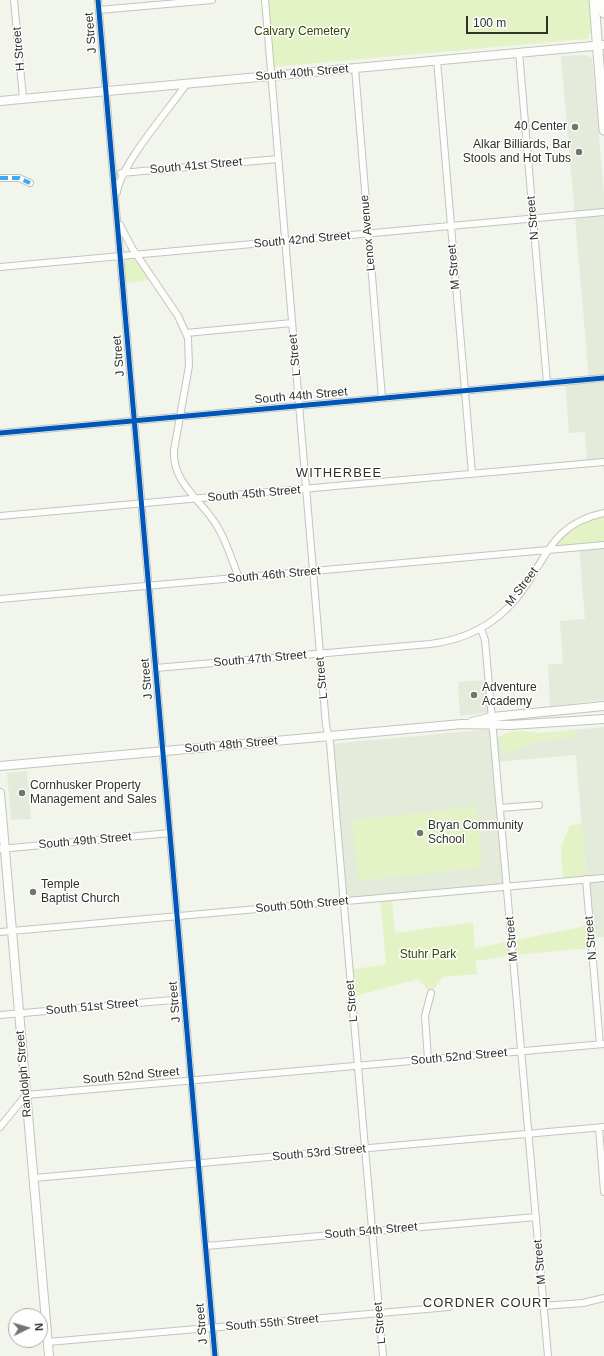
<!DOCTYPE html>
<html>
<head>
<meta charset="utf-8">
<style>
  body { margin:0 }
  #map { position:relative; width:604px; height:1356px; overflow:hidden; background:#f1f5eb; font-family:Arial,sans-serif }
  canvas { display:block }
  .north { position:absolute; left:8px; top:1308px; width:40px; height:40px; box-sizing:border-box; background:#fff; border:1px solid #acadaa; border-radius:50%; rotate:85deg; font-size:11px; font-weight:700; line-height:16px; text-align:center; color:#2f322b }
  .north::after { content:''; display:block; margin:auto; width:14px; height:18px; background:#73766e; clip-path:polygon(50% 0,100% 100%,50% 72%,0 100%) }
  .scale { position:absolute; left:466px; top:16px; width:82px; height:18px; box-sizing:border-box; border:2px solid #2f322b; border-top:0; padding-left:5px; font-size:12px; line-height:14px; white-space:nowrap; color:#2f322b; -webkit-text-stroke:3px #fff; paint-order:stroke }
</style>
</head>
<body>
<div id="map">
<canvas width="604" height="1356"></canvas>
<div class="north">N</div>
<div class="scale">100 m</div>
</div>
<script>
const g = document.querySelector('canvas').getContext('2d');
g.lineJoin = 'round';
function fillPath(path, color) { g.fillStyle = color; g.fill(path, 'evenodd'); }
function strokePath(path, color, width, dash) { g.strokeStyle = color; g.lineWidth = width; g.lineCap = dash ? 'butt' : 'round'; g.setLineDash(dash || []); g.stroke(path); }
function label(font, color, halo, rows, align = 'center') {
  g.font = font + ' Arial,sans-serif'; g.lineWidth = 3; g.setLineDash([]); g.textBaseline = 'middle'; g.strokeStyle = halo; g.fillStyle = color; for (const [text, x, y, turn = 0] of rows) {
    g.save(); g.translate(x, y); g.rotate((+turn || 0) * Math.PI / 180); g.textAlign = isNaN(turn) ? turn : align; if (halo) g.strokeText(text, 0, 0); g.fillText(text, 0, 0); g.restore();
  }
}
fillPath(new Path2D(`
  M586,55L592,58L604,193V472L603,462L587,463L585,432L569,433L565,382L589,379L561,56Z
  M604,545V700L550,706L548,665L563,663L560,621L585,619L579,547Z
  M489,680L492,712L460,716L458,682Z
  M604,727V937L591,938L576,755L496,762L507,886L344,901L330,744L493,729L494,738L522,732L541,733Z
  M27,771L31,819L11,820L7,773Z`), '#e4ebda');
fillPath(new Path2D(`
  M265,0H589L591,30L588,38L586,39L271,67Z
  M127,258C138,256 144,272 150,280L126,283L124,263Z
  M604,513V545L548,550L567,529Z
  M574,730L576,731L575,737L537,741L518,750L502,751L501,737C511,726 529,734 542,733C552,733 563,731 574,730Z
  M476,807L482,867L359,881L352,820Z
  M582,824L586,879L563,881L561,847L570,825Z
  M392,897L395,933L473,922L475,948L590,925L592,948L513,955L476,961L477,974L443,977L431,993L418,979L352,997L349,970L386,964L380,898Z`), '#e3f3c6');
const street = new Path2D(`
  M14,0L23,98
  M98,0L215,1356
  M265,0L326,725L330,743L383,1356
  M99,10L212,0
  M519,52L547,383
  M437,60L472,474
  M355,68L382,398
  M121,173L278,159
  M0,178H19L30,183
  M117,192C122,162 169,110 187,83
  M120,225L132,248L178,316L188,338L189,366L174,450C172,484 202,500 217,526C227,542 232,561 239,578
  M0,267L604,212
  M186,333L292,323
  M0,433L604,378
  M0,516L604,462
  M0,599L604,545
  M481,629L485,640L548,1356
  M156,668L430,644C463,640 493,626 515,600C547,562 548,525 604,513
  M500,808L539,805
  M0,849L170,833
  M586,879L600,1044
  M0,932L604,878
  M0,1015L184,999
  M428,1060L425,1016L431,993
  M0,1127L26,1095L604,1044
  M599,1128L604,1192
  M34,1178L604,1127
  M206,1246L536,1217
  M543,1306L583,1303L604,1298
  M48,1342L449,1307`);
const secondary = new Path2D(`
  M0,101L604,45
  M472,722L492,717L604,706
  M0,766L462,724L510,725L604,719
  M0,793L49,1356`);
const primary = new Path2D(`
  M594,0L604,130
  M603,0L604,13`);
strokePath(street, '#c2c5be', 8);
strokePath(secondary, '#c2c5be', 10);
strokePath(primary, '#c2c5be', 11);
strokePath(street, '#fdfefc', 6);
strokePath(secondary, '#fdfefc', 8);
strokePath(primary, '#fdfefc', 9);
strokePath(new Path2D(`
  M0,178H19L30,183`), '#3fa9f5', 4, [8, 4]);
strokePath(new Path2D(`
  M98,0L215,1356
  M0,433L604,378`), '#0057b8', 5);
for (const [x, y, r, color] of [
  [575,127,4,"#73766e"],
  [579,152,4,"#73766e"],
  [474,695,4,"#73766e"],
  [22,793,4,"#73766e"],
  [420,833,4,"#73766e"],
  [33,892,4,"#73766e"]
]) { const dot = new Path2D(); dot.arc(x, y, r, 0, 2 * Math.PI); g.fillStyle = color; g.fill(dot); strokePath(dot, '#fff', 1.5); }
label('12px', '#354800', '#fff', [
  ["Calvary Cemetery",302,32],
  ["Stuhr Park",428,955]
]);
label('12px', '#2f322b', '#fff', [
  ["J Street",91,33,-95],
  ["H Street",19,49,-95],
  ["South 40th Street",302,73,-5],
  ["South 41st Street",196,166,-5],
  ["N Street",533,218,-95],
  ["Lenox Avenue",368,233,-95],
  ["South 42nd Street",302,240,-5],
  ["M Street",454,267,-95],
  ["L Street",295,355,-95],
  ["J Street",119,356,-95],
  ["South 44th Street",301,396,-5],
  ["South 45th Street",254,494,-5],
  ["South 46th Street",274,575,-5],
  ["M Street",522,587,-53],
  ["South 47th Street",260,659,-5],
  ["L Street",322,678,-95],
  ["J Street",147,679,-95],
  ["South 48th Street",231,745,-5],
  ["South 49th Street",85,841,-5],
  ["South 50th Street",302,905,-5],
  ["N Street",591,938,-95],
  ["M Street",512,939,-95],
  ["L Street",352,1001,-95],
  ["J Street",175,1002,-95],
  ["South 51st Street",92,1007,-5],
  ["South 52nd Street",459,1057,-5],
  ["Randolph Street",24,1074,-95],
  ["South 52nd Street",131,1076,-5],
  ["South 53rd Street",319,1153,-5],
  ["South 54th Street",371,1231,-5],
  ["M Street",540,1262,-95],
  ["South 55th Street",272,1323,-5],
  ["L Street",380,1323,-95],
  ["J Street",202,1324,-95]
]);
label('12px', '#2f322b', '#fff', [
  ["40 Center",567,127,"right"],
  ["Alkar Billiards, Bar",571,145,"right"],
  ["Stools and Hot Tubs",571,159,"right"],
  ["Adventure",482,688],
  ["Academy",482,702],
  ["Cornhusker Property",30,786],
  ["Management and Sales",30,800],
  ["Bryan Community",428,826],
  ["School",428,840],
  ["Temple",41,885],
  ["Baptist Church",41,899]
], 'left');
g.letterSpacing = '1px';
label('13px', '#2f322b', '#fff', [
  ["WITHERBEE",339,473],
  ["CORDNER COURT",487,1303]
]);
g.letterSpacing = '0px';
</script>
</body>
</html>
